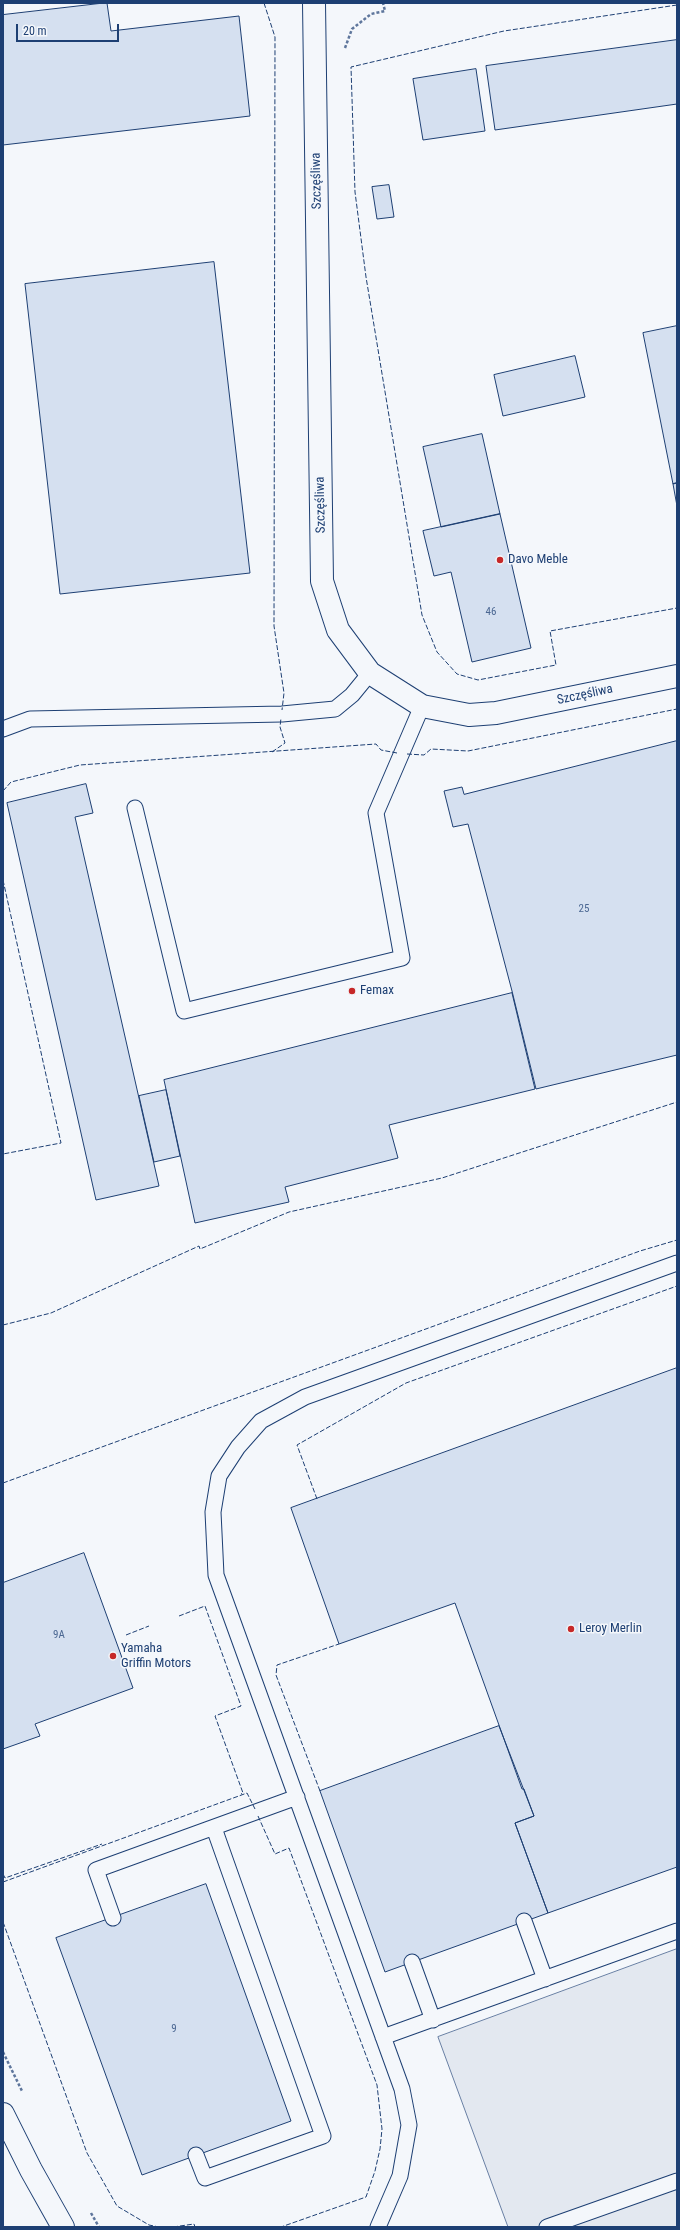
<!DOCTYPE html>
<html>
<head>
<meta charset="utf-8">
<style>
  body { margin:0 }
  #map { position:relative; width:680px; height:2230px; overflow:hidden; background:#f4f7fb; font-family:"Roboto Condensed",sans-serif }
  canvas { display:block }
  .frame { position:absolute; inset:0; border:4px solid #1d3f73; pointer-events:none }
  .scale { position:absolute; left:16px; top:24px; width:103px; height:18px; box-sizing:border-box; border:2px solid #1d3f73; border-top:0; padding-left:5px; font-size:12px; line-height:14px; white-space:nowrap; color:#1d3f73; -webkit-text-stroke:3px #f4f7fb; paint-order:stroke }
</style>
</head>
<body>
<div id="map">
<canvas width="680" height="2230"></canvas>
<div class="frame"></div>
<div class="scale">20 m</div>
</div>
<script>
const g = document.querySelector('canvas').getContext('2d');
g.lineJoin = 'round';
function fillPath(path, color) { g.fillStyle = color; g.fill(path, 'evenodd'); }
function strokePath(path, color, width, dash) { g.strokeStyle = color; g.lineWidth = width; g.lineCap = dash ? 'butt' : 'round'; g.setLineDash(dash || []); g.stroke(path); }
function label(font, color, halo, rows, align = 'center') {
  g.font = font + ' "Roboto Condensed",sans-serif'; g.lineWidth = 3; g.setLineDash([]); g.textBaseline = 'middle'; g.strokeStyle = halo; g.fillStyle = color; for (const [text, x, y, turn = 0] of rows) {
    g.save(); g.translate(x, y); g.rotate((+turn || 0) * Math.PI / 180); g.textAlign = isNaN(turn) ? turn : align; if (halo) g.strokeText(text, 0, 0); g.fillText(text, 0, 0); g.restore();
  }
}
const parking = new Path2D(`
  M677,1949V2227H508L438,2037Z`);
fillPath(parking, '#e3e8f0');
strokePath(parking, '#687fa3', 1);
const building = new Path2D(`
  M107,3L111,31L239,16L250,116L3,145V15Z
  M677,40V104L495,130L486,66Z
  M476,69L485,131L423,140L413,79Z
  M389,185L394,217L377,219L372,187Z
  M214,262L250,573L60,594L25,284Z
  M677,326V483L673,484L643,333Z
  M575,356L585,397L503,416L494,375Z
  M482,434L500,514L441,527L423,447Z
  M677,483V506L673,484Z
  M500,514L531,648L472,662L451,572L434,576L423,531Z
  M677,741V1055L536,1089L512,991L468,824L453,827L444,791L462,787L464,794Z
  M86,784L93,813L75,817L159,1186L96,1200L7,803Z
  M512,993L535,1089L389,1125L398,1158L285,1187L289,1202L195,1223L164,1080Z
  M166,1090L180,1156L154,1162L139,1096Z
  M677,1368V1867L548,1913L515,1823L534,1816L524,1789H522L455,1603L339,1644L291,1508Z
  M84,1553L133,1688L35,1724L40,1736L3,1749V1583Z
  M499,1726L534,1816L515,1823L548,1913L385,1972L320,1791Z
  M206,1884L291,2121L142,2175L56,1938Z`);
fillPath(building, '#d5e0f0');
strokePath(building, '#1d3f73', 1);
const lane = new Path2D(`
  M3,729L30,719L282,714L335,709L352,695L370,673
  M135,808L184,1011L402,958L376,813L422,706
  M113,1918L96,1870L297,1797
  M524,1921L545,1979
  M412,1962L433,2020
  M383,2037L677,1931
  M196,2155L205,2178L323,2136L214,1828
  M378,2227L400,2176L409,2125L402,2089L216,1575L213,1512L219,1476L238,1447L261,1421L305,1397L677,1263
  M547,2227L677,2181`);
const street = new Path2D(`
  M314,3L322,581L338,630L370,673L422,706L469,715L496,713L677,676`);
const highway = new Path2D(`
  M3,2114L31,2170L63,2227`);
strokePath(lane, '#1d3f73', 17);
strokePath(street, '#1d3f73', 24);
strokePath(highway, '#1d3f73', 24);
strokePath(new Path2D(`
  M345,48L352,29L371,14L385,11L383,3
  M3,2052L22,2091
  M91,2213L99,2227`), '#5e769c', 2.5, [3, 2]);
strokePath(lane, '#f4f7fb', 15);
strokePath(street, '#f4f7fb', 22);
strokePath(highway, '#f4f7fb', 22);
strokePath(new Path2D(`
  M264,3L275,37L274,626L284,693L282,710
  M677,5L504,31L351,67L355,192L366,277L422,615L437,652L457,674L478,680L556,665L550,631L677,608
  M272,752L285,743L280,727L281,718
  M407,754L424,755L431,749L468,751L677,709
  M3,791L11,782L80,765L376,744L381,750L397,753
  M3,880L61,1143L3,1154
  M3,1325L51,1313L199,1246L200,1249L289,1212L442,1178L677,1102
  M3,1483L640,1251L677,1240
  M317,1499L297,1445L406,1383L677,1286
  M179,1616L205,1606L241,1706L215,1716L243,1793L241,1794
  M126,1635L149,1626
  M320,1791L276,1675L277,1665L339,1644
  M258,1816L275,1854L289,1848L377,2085L382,2129L380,2149L375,2171L366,2197L281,2227
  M3,1874L5,1878L102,1844
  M3,1882L247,1793L255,1809
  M3,1922L87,2153L117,2206L149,2225L159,2227
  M173,2227L194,2224L195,2227
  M208,2227H209`), '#1d3f73', 1, [5, 2]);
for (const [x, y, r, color] of [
  [500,560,4,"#c62828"],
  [352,991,4,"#c62828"],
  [571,1629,4,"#c62828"],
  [113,1656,4,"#c62828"]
]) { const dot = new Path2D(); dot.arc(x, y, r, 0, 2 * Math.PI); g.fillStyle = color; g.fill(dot); strokePath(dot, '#f4f7fb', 1.5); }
label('11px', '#4b6792', null, [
  ["46",491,612],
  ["25",584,909],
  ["9A",59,1635],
  ["9",174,2029]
]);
label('13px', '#1d3f73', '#f4f7fb', [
  ["Szczęśliwa",317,181,-91],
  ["Szczęśliwa",321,505,-91],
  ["Szczęśliwa",585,695,-12]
]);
label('13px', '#1d3f73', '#f4f7fb', [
  ["Davo Meble",508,560],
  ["Femax",360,991],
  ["Leroy Merlin",579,1629],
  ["Yamaha",121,1649],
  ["Griffin Motors",121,1664]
], 'left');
</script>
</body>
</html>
